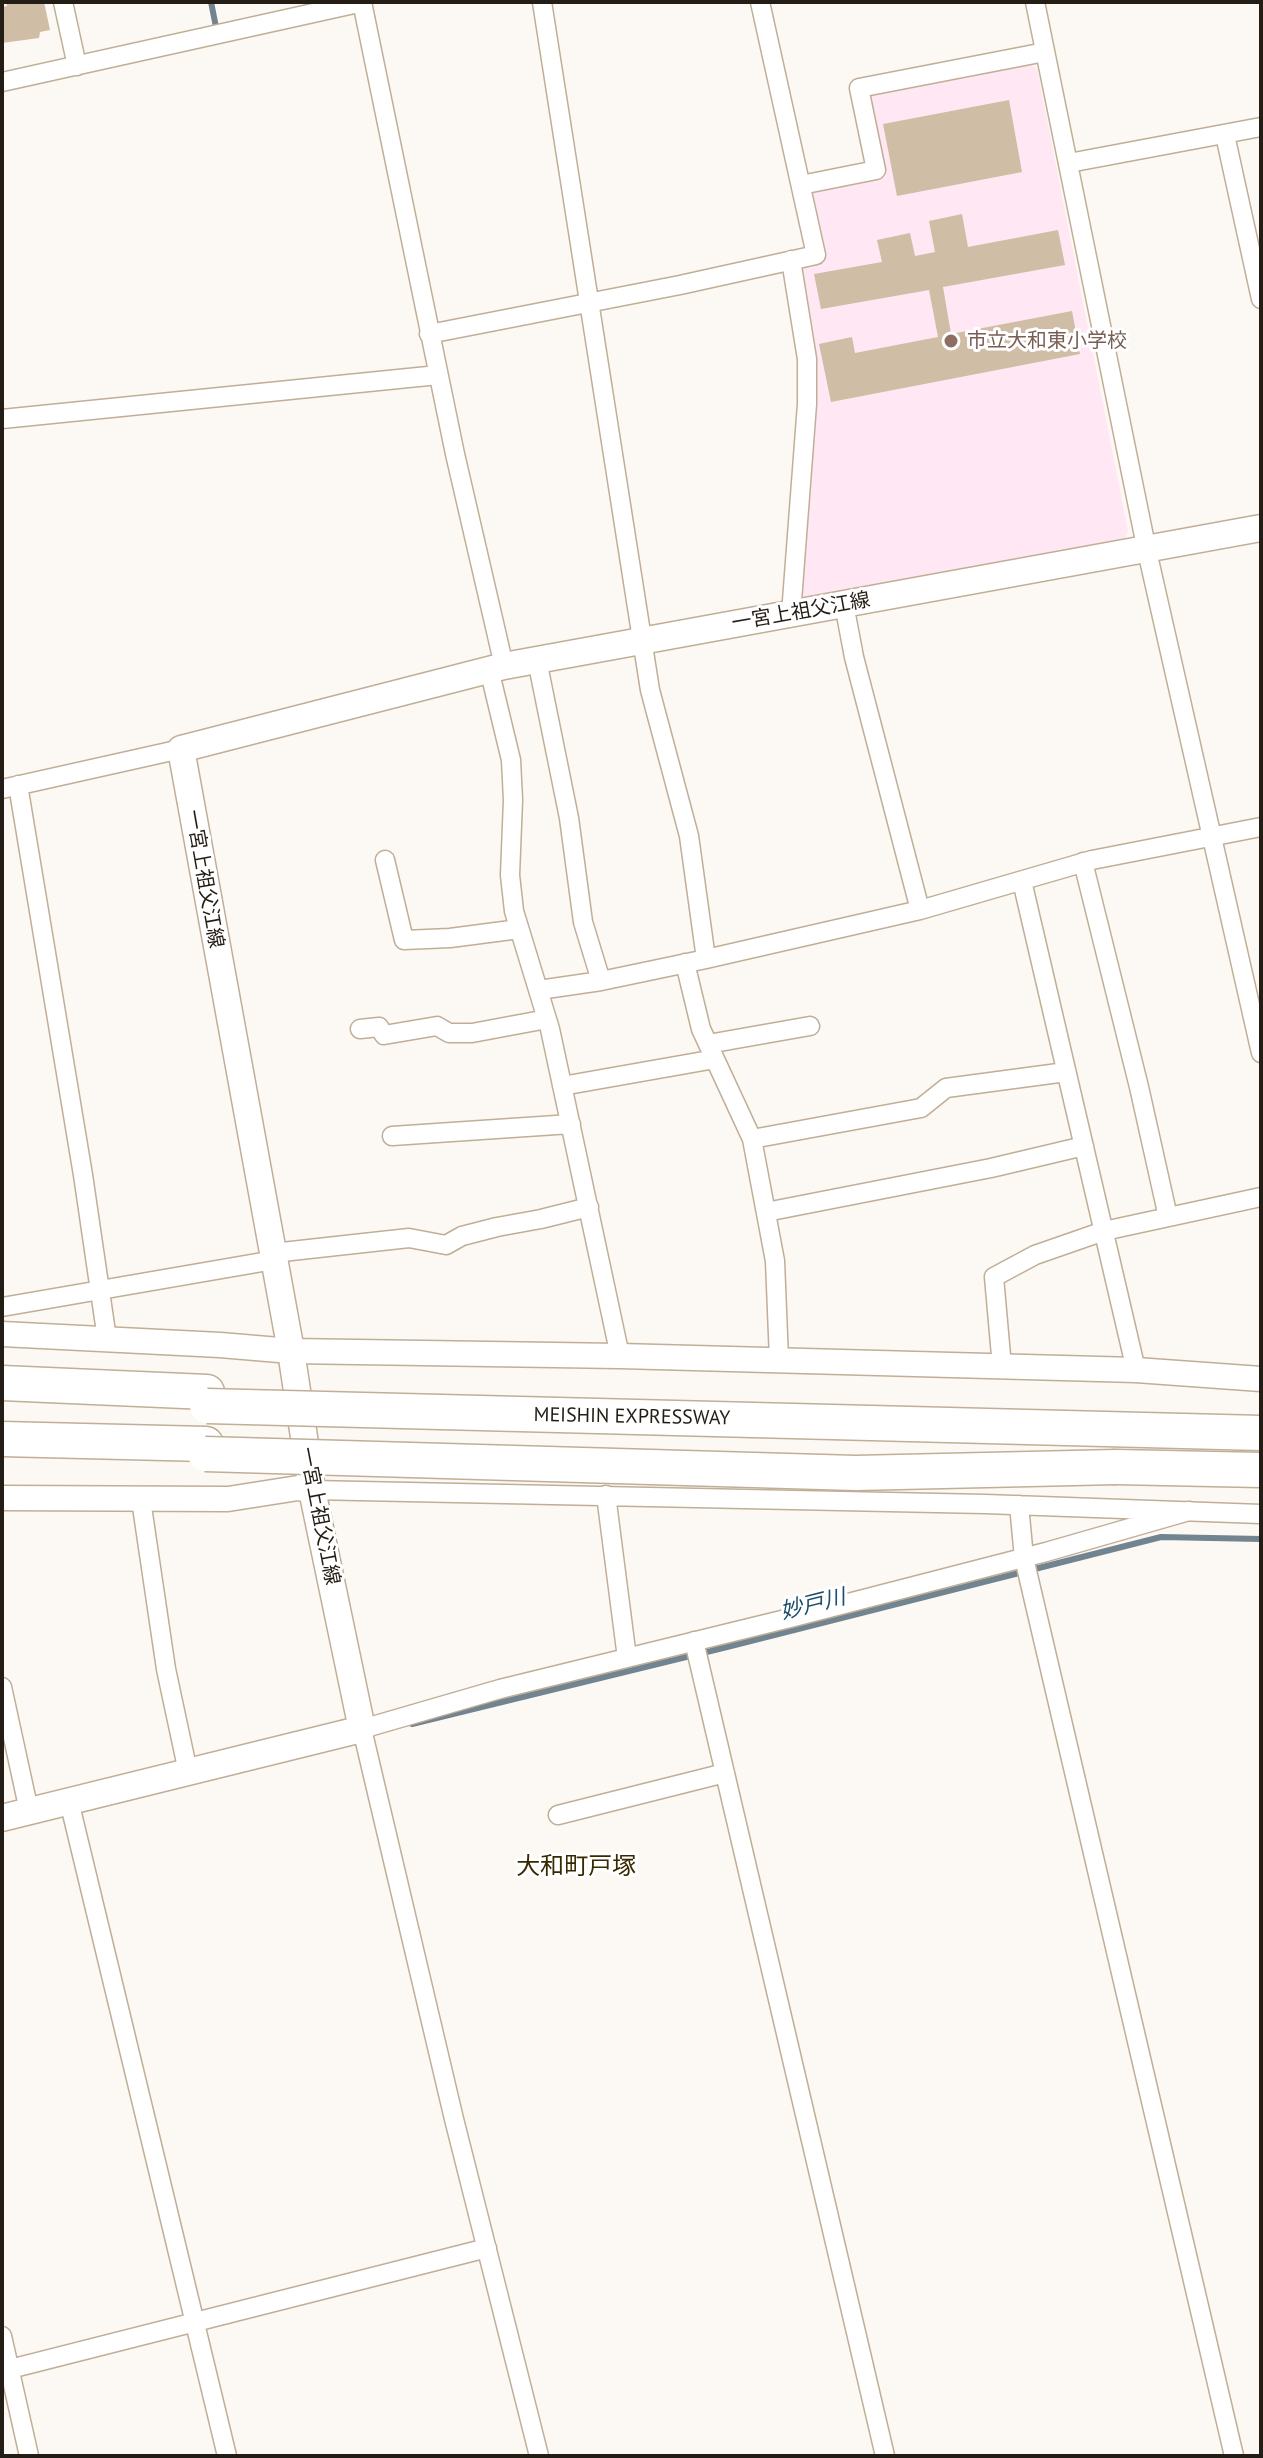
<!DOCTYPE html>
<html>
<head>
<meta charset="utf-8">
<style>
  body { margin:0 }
  #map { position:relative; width:1263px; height:2458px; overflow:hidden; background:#fcf8f3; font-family:"PT Sans",sans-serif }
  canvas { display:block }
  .frame { position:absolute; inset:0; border:4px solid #241d15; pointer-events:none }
</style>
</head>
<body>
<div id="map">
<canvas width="1263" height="2458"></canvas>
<div class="frame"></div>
</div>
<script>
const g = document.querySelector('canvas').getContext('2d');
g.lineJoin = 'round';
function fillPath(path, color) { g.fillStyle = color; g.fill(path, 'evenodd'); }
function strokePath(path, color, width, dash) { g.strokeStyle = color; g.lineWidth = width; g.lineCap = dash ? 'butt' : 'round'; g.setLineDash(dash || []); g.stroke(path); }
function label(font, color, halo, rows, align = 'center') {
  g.font = font + ' "PT Sans","Noto Sans JP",sans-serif'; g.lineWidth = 6; g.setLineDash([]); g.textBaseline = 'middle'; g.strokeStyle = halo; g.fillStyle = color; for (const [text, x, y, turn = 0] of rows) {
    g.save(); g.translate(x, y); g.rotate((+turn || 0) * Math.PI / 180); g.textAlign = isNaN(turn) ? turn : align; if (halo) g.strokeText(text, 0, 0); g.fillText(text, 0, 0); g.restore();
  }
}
fillPath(new Path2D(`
  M1029,63L1037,69L1040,84L1128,531L1124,541L797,599L799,269L824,263L808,190L886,177L870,97L876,90Z`), '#ffe7f3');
strokePath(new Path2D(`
  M211,2L216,27
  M412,1724L727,1647L1161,1537L1261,1539`), '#728490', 6);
fillPath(new Path2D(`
  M6,2H44L50,30L40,32L39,38L2,43V7L7,6Z
  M1009,100L1022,172L897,196L883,124Z
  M962,214L968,247L1058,230L1065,265L943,287L951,334L1072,311L1080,354L831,402L819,344L852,337L855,353L938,337L929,290L821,309L814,274L882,262L877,240L910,233L915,256L935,252L929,221Z`), '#cfbda5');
const minor = new Path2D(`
  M63,2L77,66
  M362,2L455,454L504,666
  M542,2L650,690L689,836L706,959
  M1035,2L1147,551L1261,1053
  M2,82L363,2
  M1225,135L1261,299
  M1069,163L1261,127
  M801,185L876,170L859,88L1045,52
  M791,260L807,359V404L791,614
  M429,334L680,285L816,255L760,2
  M2,419L438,375
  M844,604L854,657L920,910
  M537,660L569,818L583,922L601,981
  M489,669L511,760L513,800L510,875L514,911L550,1029L620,1356
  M18,785L83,1175L107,1339
  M2,789L181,749
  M385,860L404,940L450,938L519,929
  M1083,862L1139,1087L1168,1217
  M1022,881L1136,1370
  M685,963L701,1029L752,1139L775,1261L779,1360
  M539,990L601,981L706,959L920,910L1092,860L1261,827
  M360,1029L379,1027L384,1035L437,1026L449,1033H472L547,1019
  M708,1044L810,1026
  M562,1086L715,1059
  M392,1136L571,1124
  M752,1139L921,1108L946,1088L1066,1072
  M766,1212L991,1168L1084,1146
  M273,1253L409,1238L446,1245L462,1236L497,1227L541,1219L589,1207
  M2,1307L274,1260
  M1002,1367L994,1277L1035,1255L1104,1231L1261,1197
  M312,1490L985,1504L1261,1514
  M606,1495L627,1658
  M141,1500L166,1669L188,1772
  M1019,1505L1024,1558L1234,2456
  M694,1641L885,2456
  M2,1687L29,1811
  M69,1801L227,2456
  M558,1815L725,1773
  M2,2336L29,2456
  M2,2371L487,2248
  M539,2456L454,2119L362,1729L500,1689L794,1617L1046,1552L1189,1511`);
const tertiary = new Path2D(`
  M2,1334L220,1345L291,1351L620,1356L1136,1370L1261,1379
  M2,1498L228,1499L298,1488L312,1490`);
const secondary = new Path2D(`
  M2,1818L362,1729L312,1490L291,1351L181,749L504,666L1261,528`);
const motorway = new Path2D(`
  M2,1383L207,1392
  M2,1439L206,1444
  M1116,1467L1261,1470`);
strokePath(minor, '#c0ae97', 21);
strokePath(tertiary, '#c0ae97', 27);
strokePath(secondary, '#c0ae97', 29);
strokePath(motorway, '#c0ae97', 37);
strokePath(minor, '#fff', 18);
strokePath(tertiary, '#fff', 24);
strokePath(secondary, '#fff', 26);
strokePath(motorway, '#fff', 34);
const motorwayBridge = new Path2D(`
  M207,1406L1261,1433
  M205,1454L856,1473L1116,1467`);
strokePath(motorwayBridge, '#c0ae97', 37, []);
strokePath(motorwayBridge, '#fff', 34);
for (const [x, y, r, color] of [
  [951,341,8,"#8d6e63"]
]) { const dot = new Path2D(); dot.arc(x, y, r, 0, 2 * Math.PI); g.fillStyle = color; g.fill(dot); strokePath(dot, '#fff', 3); }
label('20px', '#785e54', '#fff', [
  ["市立大和東小学校",967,341]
], 'left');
label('20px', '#241d15', '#fff', [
  ["一宮上祖父江線",801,612,-10],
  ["一宮上祖父江線",204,879,80],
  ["MEISHIN EXPRESSWAY",632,1417,1],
  ["一宮上祖父江線",319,1516,79]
]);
label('italic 22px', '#1b4e6c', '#fff', [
  ["妙戸川",813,1605,-14]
]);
label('24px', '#372900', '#fff', [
  ["大和町戸塚",576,1867]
]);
</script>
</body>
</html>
